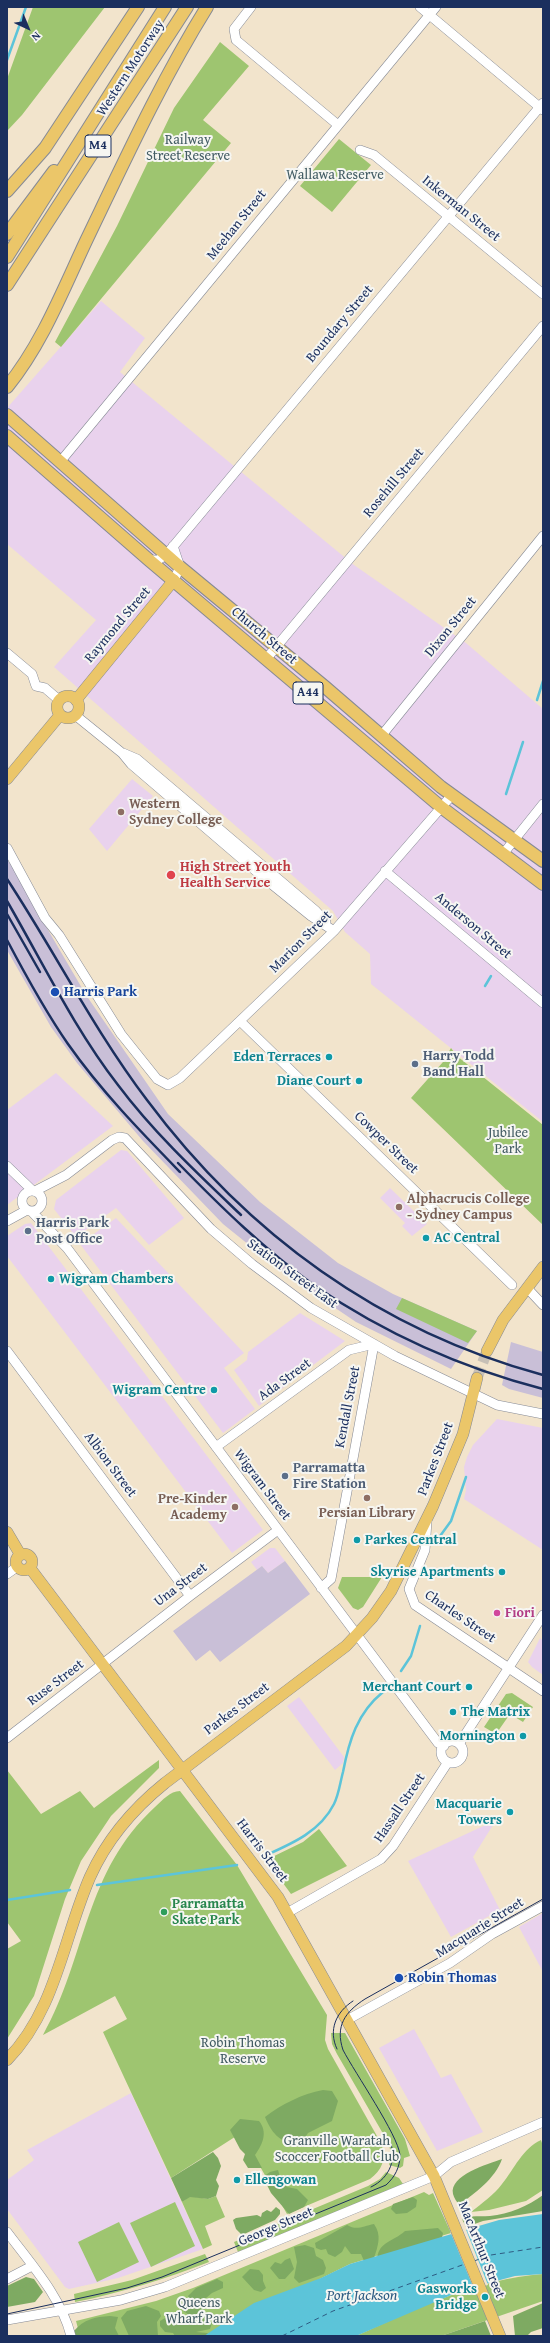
<!DOCTYPE html>
<html>
<head>
<meta charset="utf-8">
<style>
  body { margin:0 }
  #map { position:relative; width:550px; height:2343px; overflow:hidden; background:#f2e4cc; font-family:"Gentium Book Plus",serif }
  canvas { display:block }
  .frame { position:absolute; inset:0; border:8px solid #1b2f5e; pointer-events:none }
  .north { position:absolute; left:8px; top:8px; width:40px; height:40px; -webkit-text-stroke:3px #f6f6f2; paint-order:stroke; rotate:136deg; font-size:11px; font-weight:700; line-height:16px; text-align:center; color:#1b2f5e }
  .north::after { content:''; display:block; margin:auto; width:14px; height:18px; background:#1b2f5e; clip-path:polygon(50% 0,100% 100%,50% 72%,0 100%) }
</style>
</head>
<body>
<div id="map">
<canvas width="550" height="2343"></canvas>
<div class="frame"></div>
<div class="north">N</div>
</div>
<script>
const g = document.querySelector('canvas').getContext('2d');
g.lineJoin = 'round';
function fillPath(path, color) { g.fillStyle = color; g.fill(path, 'evenodd'); }
function strokePath(path, color, width, dash) { g.strokeStyle = color; g.lineWidth = width; g.lineCap = dash ? 'butt' : 'round'; g.setLineDash(dash || []); g.stroke(path); }
function label(font, color, halo, rows, align = 'center') {
  g.font = font + ' "Gentium Book Plus",serif'; g.lineWidth = 4; g.setLineDash([]); g.textBaseline = 'middle'; g.strokeStyle = halo; g.fillStyle = color; for (const [text, x, y, turn = 0] of rows) {
    g.save(); g.translate(x, y); g.rotate((+turn || 0) * Math.PI / 180); g.textAlign = isNaN(turn) ? turn : align; if (halo) g.strokeText(text, 0, 0); g.fillText(text, 0, 0); g.restore();
  }
}
fillPath(new Path2D(`
  M101,301L145,338L120,372L354,565L466,643L543,709V1122L371,984L370,954L345,932L333,911L54,667L96,620L7,544V408Z
  M132,779L153,796L107,851L89,829Z
  M56,1073L113,1126L7,1205V1110Z
  M121,1150L127,1151L184,1218L149,1245L116,1208L76,1237L54,1209L56,1200Z
  M390,1188L427,1224L412,1236L402,1226L405,1223L380,1198Z
  M116,1218L244,1353L224,1368L255,1409L223,1433L80,1244Z
  M31,1223L263,1530L232,1553L7,1256V1236L25,1224Z
  M300,1313L345,1341L259,1406L234,1370L247,1360L248,1352Z
  M497,1419L543,1428V1550L464,1499L466,1490L464,1467L467,1457L473,1445Z
  M270,1548H275L285,1561L268,1573L262,1566L257,1570L251,1562Z
  M540,1638L543,1641V1675L532,1667L528,1662Z
  M299,1697L344,1757L343,1763L335,1770L287,1706Z
  M492,1822L493,1825L473,1857L500,1910L451,1937L408,1861Z
  M543,1913V1972L519,1927Z
  M414,2029L441,2078L451,2074L483,2132L437,2151L379,2048Z
  M131,2093L203,2249L118,2278L69,2289L65,2287L7,2209V2180L34,2160L27,2150Z`), '#e9d2ed');
fillPath(new Path2D(`
  M7,859L31,896L41,918L86,995L168,1114L260,1202L338,1263L393,1294L477,1331L451,1369L356,1322L285,1274L223,1224L143,1141L77,1063L51,1027L7,950Z
  M511,1342L543,1352V1398L509,1389L502,1385Z
  M285,1561L310,1594L220,1662L210,1650L196,1661L173,1631L262,1566L268,1573Z`), '#c9bfd7');
fillPath(new Path2D(`
  M33,7H105L22,115L7,131V79Z
  M220,42L249,66L203,120L231,143L61,347L55,342L117,226L174,108Z
  M339,139L371,165L332,212L300,186Z
  M451,1048L457,1056L543,1125V1225L411,1098L443,1062Z
  M402,1298L477,1331L468,1343L396,1309Z
  M342,1577H382L363,1607L358,1610L353,1608L338,1588Z
  M512,1693L533,1707L523,1722L510,1714L496,1734L484,1727L506,1694Z
  M159,1760V1768L111,1816L81,1861L65,1899L34,1996L7,2039V1949L21,1941L7,1922V1770L41,1814L80,1791L94,1808Z
  M180,1791L237,1865L327,2015L325,2040L328,2049L382,2145C386,2160 382,2170 370,2179L287,2214L241,2133L171,2178L103,2032L127,2019L115,1996L43,2035C87,1956 84,1872 155,1807C163,1800 170,1791 180,1791Z
  M319,1829L347,1866L291,1894L266,1860L303,1842Z
  M331,2033H345L405,2139L410,2156L404,2158L403,2166L400,2168L389,2165L391,2155L389,2144L337,2054L332,2044Z
  M541,2140L543,2146V2190L526,2201L489,2210L471,2212C482,2203 494,2195 502,2184C515,2168 522,2149 541,2140Z
  M386,2172L399,2178L403,2184L238,2252L234,2242L368,2186L380,2179Z
  M424,2192L429,2195L433,2193L451,2233L350,2264L204,2336H80L76,2321L156,2301L193,2288Z
  M190,2196L208,2199L216,2196L225,2217L205,2226L212,2245L203,2249L182,2202Z
  M175,2202L195,2246L151,2267L130,2223Z
  M119,2222L139,2262L97,2282L78,2242Z
  M205,2254L209,2262C165,2279 121,2293 75,2302L74,2294L132,2280Z
  M543,2274V2301L441,2336H356C416,2309 476,2279 543,2274Z`), '#9ec570');
fillPath(new Path2D(`
  M323,2090L332,2091L338,2101L332,2121L308,2133L302,2142C282,2146 272,2134 265,2117C282,2104 302,2094 323,2090Z
  M240,2119L259,2121C268,2132 263,2144 255,2155L262,2168H248L243,2160L245,2154L240,2149L230,2130Z
  M213,2152L218,2158L221,2166L216,2180L219,2186L216,2196L208,2199L190,2197L182,2202L171,2178Z
  M502,2159C495,2179 475,2193 459,2205C457,2202 454,2198 453,2194C449,2175 488,2164 502,2159Z
  M278,2170L281,2180L287,2187L297,2189L308,2200L304,2207L289,2214L271,2193L263,2177L270,2172Z
  M543,2195V2211L483,2221L466,2227L462,2219C472,2215 480,2217 490,2216C509,2214 528,2206 543,2195Z
  M413,2197L417,2200L416,2207L407,2213L396,2214L391,2209L393,2204Z
  M276,2207L280,2210V2214L275,2220L242,2235L236,2229L233,2220L236,2218L257,2215L261,2217L262,2213L267,2210L271,2212Z
  M374,2224C382,2235 378,2246 374,2258L364,2261L361,2254H351L345,2246L342,2252L335,2257L328,2254L326,2249L321,2250L316,2248L315,2243L347,2225C357,2231 363,2226 374,2224Z
  M438,2228L443,2233L442,2238L377,2259C379,2241 393,2242 405,2231Z
  M305,2245L314,2248L316,2256L323,2260L326,2268L324,2274L299,2283L294,2278L297,2262L294,2247Z
  M290,2258L294,2269L285,2279H279L270,2268L275,2262L281,2264L285,2260Z
  M250,2269L259,2270L263,2275V2281L266,2288L261,2292L254,2290L242,2277Z
  M26,2277L34,2279L43,2292L35,2302L7,2307V2286Z
  M217,2279L223,2282V2288L212,2293L200,2303L203,2312L212,2323L210,2329L196,2332L207,2333L211,2336H175L173,2333L165,2332L160,2326V2321L167,2317L187,2322L189,2315L182,2310L179,2304L190,2302L188,2296L196,2288Z
  M543,2303V2328L531,2332L527,2336H515L513,2316Z
  M146,2306L159,2311L161,2316L157,2322L158,2336H129L121,2318L127,2311Z
  M110,2316L118,2317L115,2328L119,2336H75L74,2331C84,2319 95,2317 110,2316Z
  M485,2321L491,2336H441Z`), '#7eaa62');
fillPath(new Path2D(`
  M543,2214V2274L515,2276L463,2290L356,2336H204L254,2303L321,2278L350,2264L499,2220Z`), '#5cc4d9');
fillPath(new Path2D(`
  M465,2227L488,2285L474,2289L450,2231Z`), '#f2e4cc');
strokePath(new Path2D(`
  M7,60L26,7
  M537,700L543,681
  M506,794L523,742
  M485,986L491,976
  M435,1543L451,1521L466,1477
  M401,1671L411,1656L420,1626
  M264,1856C291,1844 320,1832 334,1804C339,1794 340,1783 343,1772C349,1741 357,1713 383,1692
  M97,1885L237,1865
  M7,1900L70,1890`), '#5cc4d9', 2.5);
strokePath(new Path2D(`
  M474,2261L491,2255L543,2247
  M282,2336L333,2311L465,2264`), '#2e5c83', 1, [5, 4]);
strokePath(new Path2D(`
  M477,1378L487,1351`), '#c7c0b6', 11, [11, 5.5]);
const minor = new Path2D(`
  M251,7L234,29L236,40L338,125
  M420,7L543,110
  M360,150L374,155L543,294
  M60,462L436,7
  M173,546L180,567L174,580
  M149,560H158L166,555L543,103
  M7,653L32,674L36,686L45,688L59,700
  M267,658L543,326
  M75,715L122,753L131,764L264,878L311,916L334,931
  M382,735L543,536
  M123,753L137,759L316,911L326,922
  M7,848L45,918L59,935L121,1034L157,1079L168,1085L180,1078L334,931L452,795
  M503,854L543,804
  M385,871L543,1003
  M240,1021L512,1285
  M7,1166L33,1191
  M22 1201a10 10 0 1 1 20 0a10 10 0 1 1-20 0Z
  M35,1191L66,1175L112,1140L119,1137L125,1138L211,1229L252,1264L311,1308L395,1356L497,1405L543,1414
  M32,1212L67,1248L438,1743L444,1746
  M7,1221L27,1210
  M527,1288L543,1305
  M7,1351L190,1596
  M216,1447L349,1350L374,1344
  M427,1521L425,1550L409,1589L415,1605L543,1691
  M7,1574L17,1567
  M321,1588L331,1579L374,1344
  M7,1738L190,1596L278,1530
  M441 1752a11 11 0 1 1 22 0a11 11 0 1 1-22 0Z
  M459,1744L543,1615
  M287,1913L381,1859L393,1846L448,1762
  M347,2020L450,1963L492,1934L543,1906
  M7,2232C31,2264 61,2297 71,2336
  M7,2279L32,2266
  M7,2320L121,2300L165,2287L434,2176L451,2162L543,2122`);
const major = new Path2D(`
  M57 707a11 11 0 1 1 22 0a11 11 0 1 1-22 0Z
  M76,700L174,580
  M7,779L60,715
  M487,1351L503,1320L543,1267
  M7,1532L20,1554
  M16 1562a8 8 0 1 1 16 0a8 8 0 1 1-16 0Z
  M30,1568L278,1897L434,2176L500,2336
  M7,2060C56,2010 63,1939 90,1877C107,1839 134,1808 165,1783L346,1646L372,1618L391,1591L433,1506L463,1434L477,1378`);
const highway = new Path2D(`
  M7,191L45,148L138,7
  M7,234L54,171
  M7,257L165,7
  M7,285L187,7
  M7,387C42,344 63,290 86,241C124,162 161,81 207,7
  M7,415L180,567L325,687L441,787L543,861
  M7,436L149,560L441,807L543,884`);
strokePath(minor, '#868a95', 10);
strokePath(major, '#868a95', 12);
strokePath(highway, '#868a95', 14);
strokePath(minor, '#fff', 9);
strokePath(major, '#ebc669', 11);
strokePath(highway, '#ebc669', 12);
strokePath(new Path2D(`
  M337,2049C328,2030 336,2012 353,2001
  M371,2187C390,2178 398,2158 389,2139
  M7,2314L127,2288L162,2277L386,2185C395,2177 400,2167 400,2155C398,2135 355,2073 343,2050C335,2026 345,2012 365,1999L543,1899`), '#1b2f5e', 1);
strokePath(new Path2D(`
  M7,879C55,952 94,1030 147,1100C247,1234 380,1331 543,1375
  M7,901C43,963 74,1028 118,1085C154,1133 198,1174 241,1215
  M7,914L40,972
  M7,940C26,976 45,1011 68,1044C101,1091 141,1132 180,1172
  M178,1163C221,1207 265,1250 315,1286C384,1333 462,1368 543,1389`), '#1b2f5e', 2.5);
for (const [x, y, r, color] of [
  [121,812,4,"#8d6e63"],
  [171,875,5,"#e0444e"],
  [55,992,5,"#1a4fb4"],
  [329,1057,4,"#0f9aa8"],
  [415,1064,4,"#5c6f8a"],
  [359,1081,4,"#0f9aa8"],
  [399,1207,4,"#8d6e63"],
  [28,1231,4,"#5c6f8a"],
  [426,1238,4,"#0f9aa8"],
  [51,1279,4,"#0f9aa8"],
  [214,1390,4,"#0f9aa8"],
  [285,1476,4,"#5c6f8a"],
  [367,1498,4,"#8d6e63"],
  [235,1507,4,"#8d6e63"],
  [357,1540,4,"#0f9aa8"],
  [502,1572,4,"#0f9aa8"],
  [497,1613,4,"#d1479c"],
  [469,1687,4,"#0f9aa8"],
  [453,1712,4,"#0f9aa8"],
  [523,1736,4,"#0f9aa8"],
  [510,1812,4,"#0f9aa8"],
  [164,1912,4,"#2e9e5b"],
  [399,1978,5,"#1a4fb4"],
  [237,2180,4,"#0f9aa8"],
  [485,2297,4,"#0f9aa8"]
]) { const dot = new Path2D(); dot.arc(x, y, r, 0, 2 * Math.PI); g.fillStyle = color; g.fill(dot); strokePath(dot, '#f6f6f2', 1.5); }
for (const [x, y, w] of [
  [98,146,26],
  [308,693,30]
]) { const box = new Path2D(); box.roundRect(x - w / 2, y - 11, w, 22, 3); g.fillStyle = '#f6f6f2'; g.fill(box); strokePath(box, '#1b2f5e', 1); }
label('bold 13px', '#1b2f5e', null, [
  ["M4",98,146],
  ["A44",308,693]
]);
label('14px', '#1b2f5e', '#f6f6f2', [
  ["Western Motorway",131,68,-57],
  ["Inkerman Street",461,209,39],
  ["Meehan Street",237,225,-51],
  ["Boundary Street",340,324,-50],
  ["Rosehill Street",394,483,-50],
  ["Raymond Street",118,625,-50],
  ["Dixon Street",451,627,-51],
  ["Church Street",264,636,40],
  ["Anderson Street",473,926,40],
  ["Marion Street",301,942,-45],
  ["Cowper Street",386,1143,44],
  ["Station Street East",292,1274,36],
  ["Ada Street",285,1380,-36],
  ["Kendall Street",348,1407,-79],
  ["Parkes Street",436,1459,-69],
  ["Albion Street",110,1465,53],
  ["Wigram Street",262,1485,53],
  ["Una Street",181,1585,-37],
  ["Charles Street",460,1617,34],
  ["Ruse Street",56,1683,-37],
  ["Parkes Street",237,1709,-37],
  ["Hassall Street",400,1808,-56],
  ["Harris Street",262,1851,53],
  ["Macquarie Street",480,1928,-32],
  ["George Street",276,2227,-23],
  ["MacArthur Street",481,2250,68]
]);
label('14px', '#425c63', '#f6f6f2', [
  ["Railway",188,140],
  ["Street Reserve",188,156],
  ["Wallawa Reserve",335,175],
  ["Jubilee",508,1133],
  ["Park",508,1149],
  ["Robin Thomas",243,2043],
  ["Reserve",243,2059],
  ["Granville Waratah",337,2141],
  ["Scoccer Football Club",337,2157],
  ["Queens",199,2303],
  ["Wharf Park",199,2319]
]);
label('bold 14px', '#785e54', '#f6f6f2', [
  ["Western",129,804],
  ["Sydney College",129,820],
  ["Alphacrucis College",407,1199],
  ["- Sydney Campus",407,1215],
  ["Pre-Kinder",227,1499,"right"],
  ["Academy",227,1515,"right"],
  ["Persian Library",367,1513,"center"]
], 'left');
label('bold 14px', '#be3a42', '#f6f6f2', [
  ["High Street Youth",180,867],
  ["Health Service",180,883]
], 'left');
label('bold 14px', '#164399', '#f6f6f2', [
  ["Harris Park",64,992],
  ["Robin Thomas",408,1978]
], 'left');
label('bold 14px', '#4e5e75', '#f6f6f2', [
  ["Harry Todd",423,1056],
  ["Band Hall",423,1072],
  ["Harris Park",36,1223],
  ["Post Office",36,1239],
  ["Parramatta",293,1468],
  ["Fire Station",293,1484]
], 'left');
label('bold 14px', '#0d838f', '#f6f6f2', [
  ["Eden Terraces",321,1057],
  ["Diane Court",351,1081],
  ["AC Central",434,1238,"left"],
  ["Wigram Chambers",59,1279,"left"],
  ["Wigram Centre",206,1390],
  ["Parkes Central",365,1540,"left"],
  ["Skyrise Apartments",494,1572],
  ["Merchant Court",461,1687],
  ["The Matrix",461,1712,"left"],
  ["Mornington",515,1736],
  ["Macquarie",502,1804],
  ["Towers",502,1820],
  ["Ellengowan",245,2180,"left"],
  ["Gasworks",477,2289],
  ["Bridge",477,2305]
], 'right');
label('bold 14px', '#b23c85', '#f6f6f2', [
  ["Fiori",505,1613]
], 'left');
label('bold 14px', '#27864d', '#f6f6f2', [
  ["Parramatta",172,1904],
  ["Skate Park",172,1920]
], 'left');
label('italic 15px', '#2e5c83', '#f6f6f2', [
  ["Port Jackson",362,2296]
]);
</script>
</body>
</html>
